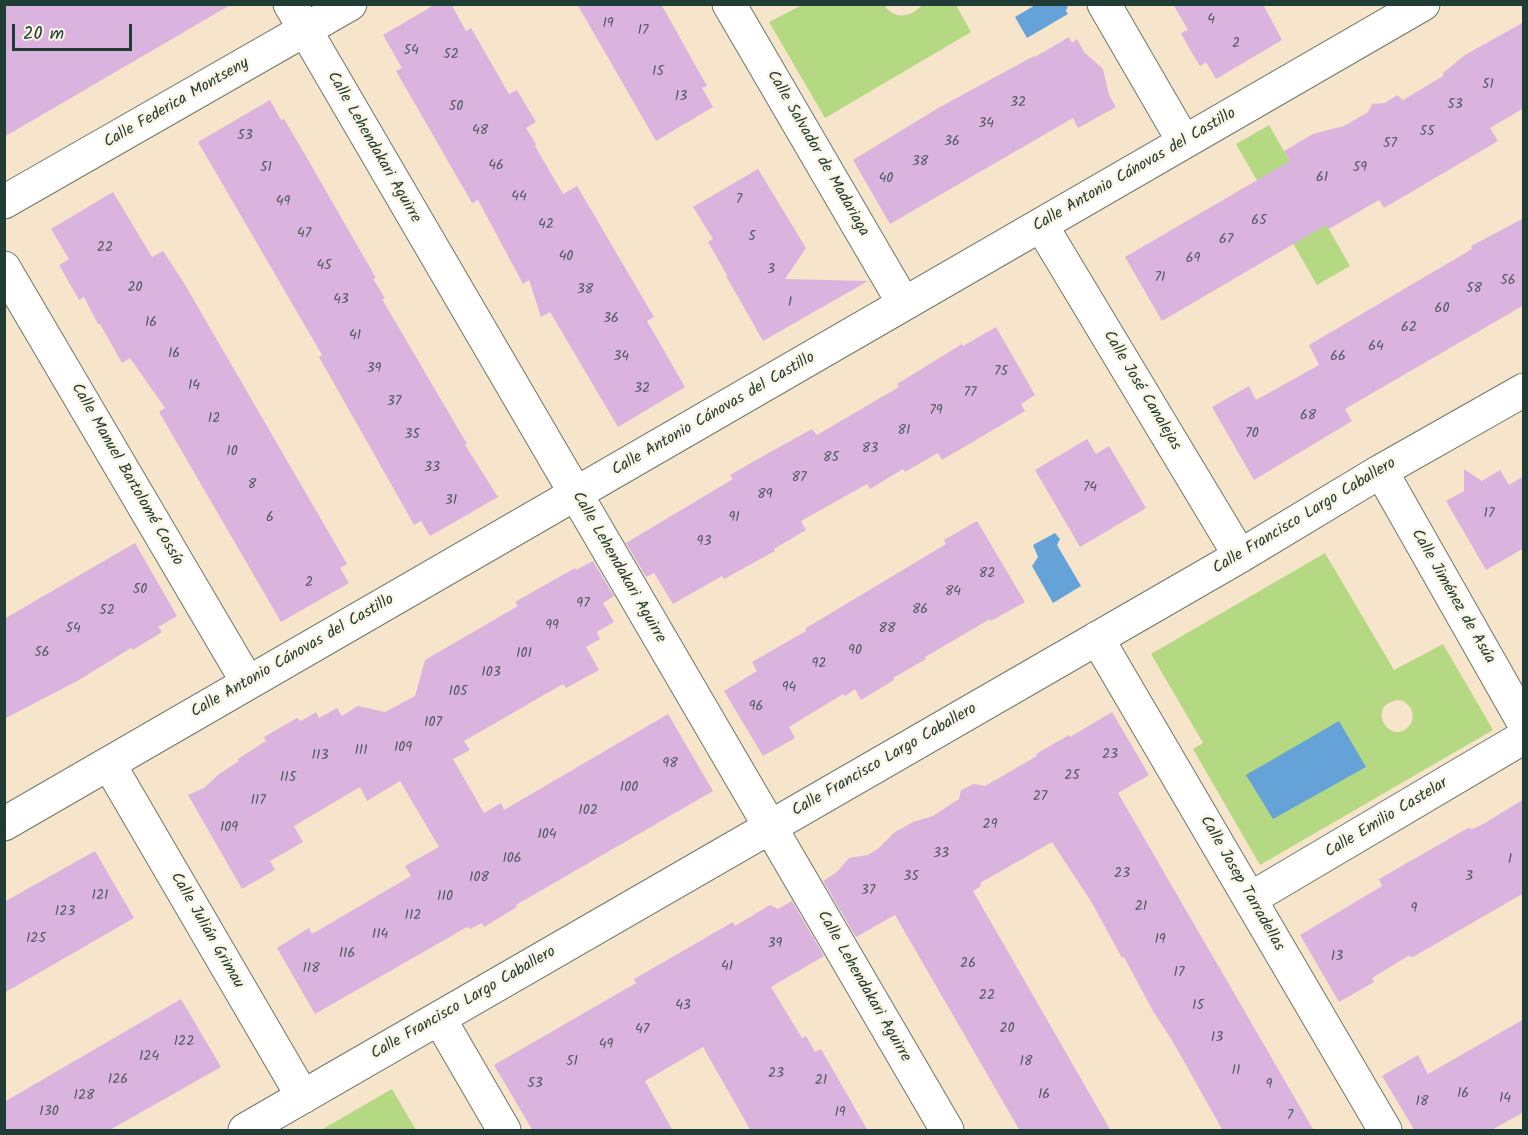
<!DOCTYPE html>
<html>
<head>
<meta charset="utf-8">
<style>
  body { margin:0 }
  #map { position:relative; width:1528px; height:1135px; overflow:hidden; background:#f7e5cb; font-family:Kalam,sans-serif }
  canvas { display:block }
  .frame { position:absolute; inset:0; border:6px solid #1f3d34; pointer-events:none }
  .scale { position:absolute; left:12px; top:24px; width:120px; height:27px; box-sizing:border-box; border:3px solid #1f3d34; border-top:0; padding-left:8px; font-size:18px; line-height:21px; white-space:nowrap; color:#1f3d34; -webkit-text-stroke:4px #fcf5e5; paint-order:stroke }
</style>
</head>
<body>
<div id="map">
<canvas width="1528" height="1135"></canvas>
<div class="frame"></div>
<div class="scale">20 m</div>
</div>
<script>
const g = document.querySelector('canvas').getContext('2d');
g.lineJoin = 'round';
function fillPath(path, color) { g.fillStyle = color; g.fill(path, 'evenodd'); }
function strokePath(path, color, width, dash) { g.strokeStyle = color; g.lineWidth = width; g.lineCap = dash ? 'butt' : 'round'; g.setLineDash(dash || []); g.stroke(path); }
function label(font, color, halo, rows, align = 'center') {
  g.font = font + ' Kalam,sans-serif'; g.lineWidth = 5; g.setLineDash([]); g.textBaseline = 'middle'; g.strokeStyle = halo; g.fillStyle = color; for (const [text, x, y, turn = 0] of rows) {
    g.save(); g.translate(x, y); g.rotate((+turn || 0) * Math.PI / 180); g.textAlign = isNaN(turn) ? turn : align; if (halo) g.strokeText(text, 0, 0); g.fillText(text, 0, 0); g.restore();
  }
}
fillPath(new Path2D(`
  M956,5L971,32L825,118L769,22L802,5H884C895,20 910,18 922,5Z
  M1269,125L1350,266L1317,285L1236,144Z
  M1325,553L1394,670L1443,644L1493,730L1260,865L1193,749L1203,743L1151,654ZM1398,700L1403,701L1411,708C1413,714 1414,721 1409,726C1391,748 1364,705 1398,700Z
  M392,1089L416,1130H321Z`), '#b4d982');
fillPath(new Path2D(`
  M1037,4L1068,5L1066,11L1068,14L1027,38L1015,17Z
  M1055,533L1060,539L1057,545L1081,586L1053,603L1032,566L1038,557L1033,545Z
  M1339,721L1366,767L1273,819L1246,775Z`), '#65a2d7');
fillPath(new Path2D(`
  M4,4H232L4,137Z
  M436,4H451L466,31L471,28L509,94L517,90L536,122L526,128L536,144L535,146L563,194L577,186L654,317L647,321L685,387L618,427L550,312L541,317L529,280L523,284L478,200L472,203L396,71L402,68L383,35Z
  M577,4H661L707,86L702,88L713,107L656,141Z
  M1173,4H1263L1282,40L1216,79L1206,62L1200,66L1190,50L1181,33L1188,30Z
  M1524,22V108L1490,128L1498,141L1384,208L1379,200L1329,229L1326,225L1162,321L1125,257L1290,161L1284,151L1313,134L1344,126L1368,112L1372,104L1385,103L1397,95L1403,100L1443,76V73L1465,55Z
  M1069,37L1072,43L1077,39L1084,52L1103,69L1109,95L1116,107L1078,128L1073,118L890,224L853,160L940,107L1034,56L1035,57Z
  M270,100L281,120L284,119L307,158L376,278L373,279L385,298L382,299L467,444L465,445L498,497L430,536L421,521L414,525L404,507L319,357L322,355L198,142Z
  M758,169L806,248L785,279L868,281L763,341L726,276L727,275L708,242L713,239L693,207Z
  M113,192L152,257L163,251L184,283L347,564L340,568L349,583L281,622L159,412L165,408L130,358L122,363L100,324H98L84,297L79,300L59,265L69,259L51,229Z
  M1524,218V305L1345,409L1352,421L1254,480L1212,407L1249,386L1256,400L1319,365L1309,345L1472,249L1471,246Z
  M996,327L1035,395L1021,404L1025,411L942,460L938,453L905,472L903,469L870,489L867,484L801,521L806,530L774,549L775,551L724,579L722,576L673,604L654,573L646,577L626,543L733,479L730,475L763,456L812,429L817,435L899,387L897,384L962,344L963,346Z
  M1087,439L1096,454L1109,446L1146,508L1080,547L1035,470Z
  M1464,469L1482,481L1500,470L1509,485L1524,476V548L1486,570L1446,501L1464,491Z
  M977,521L1025,602L991,621L990,619L925,657L926,659L893,678L894,680L861,700L855,689L845,696L843,694L789,727L795,738L763,756L724,691L757,671L752,662L806,631V628L946,544L944,540Z
  M135,543L177,616L158,627L162,632L133,650L131,648L79,680L4,719V619Z
  M593,561L614,596L603,603L614,622L597,632L600,639L586,647L599,670L566,688L563,684L464,741L470,750L453,759L484,813L501,803L504,810L668,714L713,791L516,905L517,907L484,927L482,923L470,929L467,927L315,1014L277,948L309,928L312,934L411,876L405,866L439,847L400,781L367,801L360,787L294,826L303,842L270,861L275,870L242,889L188,795L204,788L219,774L239,761L238,759L266,741L264,737L297,718L301,721L316,712L319,718L337,708L342,716L358,706L385,712L415,696L425,660L518,606L515,602L575,568L576,570Z
  M1112,712L1149,775L1118,793L1314,1131H1223L1173,1042L1153,1011L1124,957L1122,958L1092,903L1052,842L980,883L981,886L973,891L1111,1131H1020L895,915L856,937L823,881L837,872L849,858L868,855L879,848L895,832L913,822L933,816L959,799L961,790L974,784L985,786L1037,756L1036,754L1069,735L1070,737Z
  M1524,799V893L1413,957L1408,956L1372,978L1374,982L1339,1002L1300,935L1382,886L1379,879L1468,828L1473,829L1485,823Z
  M95,851L134,918L4,993V902Z
  M792,901L824,956L771,987L802,1038L806,1036L815,1052L821,1049L868,1131H751L703,1047L645,1081L673,1131H533L494,1065L636,983L634,979L733,922L735,926L770,905L778,909Z
  M181,999L221,1067L108,1131H4V1102Z
  M1524,1019V1112L1490,1131H1415L1382,1076L1418,1055L1428,1074Z`), '#dab3df');
const minor = new Path2D(`
  M290,4L947,1130
  M729,4L904,304
  M1104,4L1184,142
  M4,202L350,4
  M1041,225L1240,556
  M4,268L248,683
  M1381,471L1524,723
  M1097,638L1385,1130
  M109,764L303,1097
  M4,824L1423,4
  M1250,899L1524,737
  M439,1018L504,1130
  M245,1130L1240,556L1381,471L1524,390`);
strokePath(minor, '#6b7869', 35);
strokePath(minor, '#fff', 33);
label('14px', '#4e5a5f', null, [
  ["4",1211,21],
  ["19",608,25],
  ["17",643,32],
  ["2",1236,45],
  ["54",411,52],
  ["52",451,56],
  ["15",658,73],
  ["51",1488,86],
  ["13",681,98],
  ["32",1018,104],
  ["53",1455,106],
  ["50",456,108],
  ["34",986,125],
  ["48",480,132],
  ["55",1427,133],
  ["53",245,137],
  ["36",952,143],
  ["57",1390,145],
  ["38",920,163],
  ["46",496,167],
  ["51",266,169],
  ["59",1360,169],
  ["61",1322,179],
  ["40",886,180],
  ["44",519,198],
  ["7",739,201],
  ["49",283,203],
  ["65",1259,222],
  ["42",546,226],
  ["47",304,235],
  ["5",752,238],
  ["67",1226,241],
  ["22",105,249],
  ["40",566,258],
  ["69",1193,260],
  ["45",324,267],
  ["3",771,271],
  ["71",1160,279],
  ["56",1508,282],
  ["20",135,289],
  ["58",1474,290],
  ["38",585,291],
  ["43",341,301],
  ["1",790,304],
  ["60",1442,310],
  ["36",611,320],
  ["16",151,324],
  ["62",1409,329],
  ["41",355,337],
  ["64",1376,348],
  ["16",174,355],
  ["34",621,358],
  ["66",1338,358],
  ["39",374,370],
  ["75",1001,373],
  ["14",194,387],
  ["32",642,390],
  ["77",970,394],
  ["37",394,403],
  ["79",936,412],
  ["68",1308,417],
  ["12",214,420],
  ["81",904,432],
  ["70",1252,435],
  ["35",412,436],
  ["83",870,450],
  ["10",232,453],
  ["85",831,459],
  ["33",432,469],
  ["87",799,479],
  ["8",252,486],
  ["74",1090,489],
  ["89",765,496],
  ["31",451,502],
  ["17",1489,515],
  ["6",270,519],
  ["91",734,519],
  ["93",704,543],
  ["82",987,575],
  ["2",309,584],
  ["50",140,591],
  ["84",953,593],
  ["97",583,605],
  ["86",920,611],
  ["52",107,612],
  ["99",552,627],
  ["54",73,630],
  ["88",887,630],
  ["90",855,652],
  ["56",42,654],
  ["101",524,655],
  ["92",819,665],
  ["103",491,674],
  ["94",789,689],
  ["105",458,693],
  ["96",756,708],
  ["107",433,724],
  ["109",403,749],
  ["111",361,752],
  ["23",1110,756],
  ["113",320,757],
  ["98",670,765],
  ["25",1072,777],
  ["115",288,779],
  ["100",629,789],
  ["27",1040,798],
  ["117",258,802],
  ["102",588,812],
  ["29",990,826],
  ["109",229,829],
  ["104",547,836],
  ["33",941,855],
  ["106",512,860],
  ["1",1510,861],
  ["23",1122,875],
  ["35",911,878],
  ["3",1469,878],
  ["108",479,879],
  ["37",868,892],
  ["121",100,897],
  ["110",445,898],
  ["21",1141,908],
  ["9",1414,910],
  ["123",65,913],
  ["112",413,917],
  ["114",380,936],
  ["125",36,940],
  ["19",1160,941],
  ["39",775,945],
  ["116",347,955],
  ["13",1337,958],
  ["26",968,965],
  ["41",727,968],
  ["118",311,970],
  ["17",1179,974],
  ["22",987,997],
  ["43",683,1007],
  ["15",1198,1007],
  ["20",1007,1030],
  ["47",642,1031],
  ["13",1217,1039],
  ["122",184,1043],
  ["49",606,1046],
  ["124",149,1058],
  ["51",572,1063],
  ["18",1026,1063],
  ["11",1236,1072],
  ["23",776,1075],
  ["126",118,1081],
  ["21",821,1082],
  ["53",535,1085],
  ["9",1269,1086],
  ["16",1463,1095],
  ["16",1044,1096],
  ["128",84,1097],
  ["14",1505,1100],
  ["18",1422,1103],
  ["130",49,1113],
  ["19",840,1114],
  ["7",1290,1117]
]);
label('16px', '#1f3d34', '#fcf5e5', [
  ["Calle Federica Montseny",177,104,-30],
  ["Calle Lehendakari Aguirre",373,148,60],
  ["Calle Salvador de Madariaga",817,154,60],
  ["Calle Antonio Cánovas del Castillo",1135,171,-30],
  ["Calle José Canalejas",1141,391,59],
  ["Calle Antonio Cánovas del Castillo",714,415,-30],
  ["Calle Manuel Bartolomé Cossío",126,475,60],
  ["Calle Francisco Largo Caballero",1305,517,-31],
  ["Calle Lehendakari Aguirre",618,568,60],
  ["Calle Jiménez de Asúa",1452,597,60],
  ["Calle Antonio Cánovas del Castillo",293,657,-30],
  ["Calle Francisco Largo Caballero",885,761,-30],
  ["Calle Emilio Castelar",1387,819,-31],
  ["Calle Josep Tarradellas",1241,884,60],
  ["Calle Julián Grimau",206,931,60],
  ["Calle Lehendakari Aguirre",863,987,60],
  ["Calle Francisco Largo Caballero",464,1004,-30]
]);
</script>
</body>
</html>
